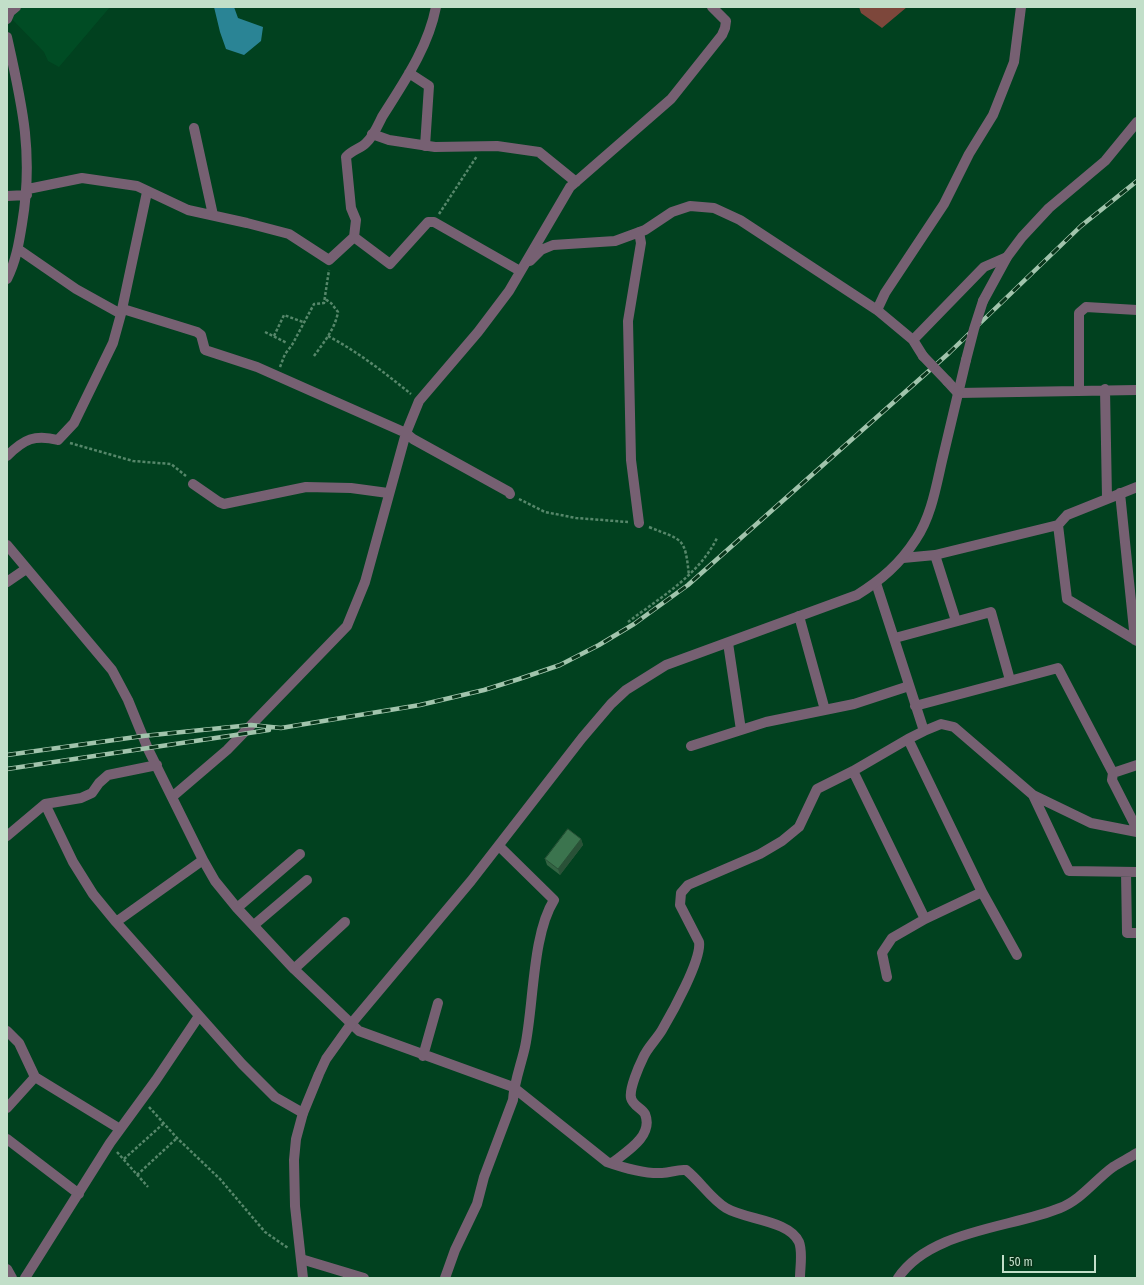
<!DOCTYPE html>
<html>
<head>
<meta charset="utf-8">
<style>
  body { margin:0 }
  #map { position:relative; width:1144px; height:1285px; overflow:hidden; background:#01411f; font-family:"Fira Sans Condensed",sans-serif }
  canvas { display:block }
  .frame { position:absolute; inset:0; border:8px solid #c2dfc9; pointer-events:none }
  .scale { position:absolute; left:1002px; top:1255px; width:94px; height:18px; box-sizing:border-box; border:2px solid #c2dfc9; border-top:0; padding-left:5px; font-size:12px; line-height:14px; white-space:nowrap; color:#c2dfc9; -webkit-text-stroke:3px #08351a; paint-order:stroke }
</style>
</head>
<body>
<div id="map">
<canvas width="1144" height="1285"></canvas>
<div class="frame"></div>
<div class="scale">50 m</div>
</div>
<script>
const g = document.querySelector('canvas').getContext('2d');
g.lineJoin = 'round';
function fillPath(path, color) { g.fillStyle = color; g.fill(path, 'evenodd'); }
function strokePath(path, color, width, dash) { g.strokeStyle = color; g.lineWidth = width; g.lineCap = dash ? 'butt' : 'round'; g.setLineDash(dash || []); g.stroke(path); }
fillPath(new Path2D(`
  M7,7H110L59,67L48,61L44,52L7,14Z`), '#004c24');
fillPath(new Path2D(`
  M859,7H907L882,28L861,13Z`), '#7d473b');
fillPath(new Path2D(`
  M214,7H234L238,18L263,27L261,41L244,55L226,49L220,32Z`), '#2a8495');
strokePath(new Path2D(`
  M439,214L477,156
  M265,332L287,343
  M274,336L284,315L303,322
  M328,336C358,352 385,373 411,394
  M314,356C324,342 335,329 338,312L331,303L325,299
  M280,367L285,354L292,345L314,304L324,303L329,270
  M70,443L133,461L171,464L186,476
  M519,499L545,512L576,518L628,522
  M649,527C683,541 685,536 689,576
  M628,622C661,597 699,575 717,538
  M149,1107L177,1138L220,1179L265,1232L288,1248
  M117,1152L148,1187
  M124,1159L163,1124
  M137,1175L177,1138`), '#56876a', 2.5, [3, 2]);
strokePath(new Path2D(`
  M7,19L10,12L16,7
  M7,37C22,104 34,154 22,224C19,243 16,261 7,279
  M409,73L429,86L425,146
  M194,128L213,215
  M372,134L389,140L435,147L497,146L539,152L576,182
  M28,189L82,178L137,186L188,210L247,223L289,234L329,260L354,237L390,264L428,222H434L520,271
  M7,196L27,195
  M639,232L641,243L628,321L631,460L639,523
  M354,237L356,220L351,208L346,157C352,150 360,149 366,143C373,137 378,125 382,117C404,82 428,48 436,7
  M18,249L76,289L121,314L147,192
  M530,261L541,250L553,245L615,241L645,230L672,212L690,206L714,208L740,220L877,310L913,340L923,356
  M123,309L197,332L201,335L205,350L257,367L406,433L413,439L509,492L510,494
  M877,310L885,293L944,204L969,154L993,115L1014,62L1021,7
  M913,340L984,267L1007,257
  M947,381L958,393L1137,390
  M1079,389V313L1086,307L1137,310
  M1105,389L1107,498
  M7,456C24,439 35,434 58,440L74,423L113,343L121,314
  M193,484L219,502L224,504L306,487L351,488L388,493
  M1120,493L1135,640
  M1058,525L1067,599L1137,641
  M7,545L112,670L128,700L148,749L203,860L215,881L237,908L294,969L359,1031L513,1087L607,1162C624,1168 644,1174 662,1173C671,1173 677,1169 686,1170C700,1181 711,1199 726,1208C746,1220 789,1220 799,1242C803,1252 800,1267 800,1278
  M935,555L956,621
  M903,558L935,555L1058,525L1067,515L1137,487
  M7,582L26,569
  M876,583L924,731L908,739L982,892L1017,955
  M799,616L825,710
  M895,638L991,612L1010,680
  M728,643L741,730
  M915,706L1058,668L1113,773L1137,765
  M924,731L941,724L954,727L1033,795L1091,823L1137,832
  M691,746L766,722L854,704L909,686
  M853,771L925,919
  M1113,773L1112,780L1137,829
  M1033,795L1069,871L1137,872
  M172,797L227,750L347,626L365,582L406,433L419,401L478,332L509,291L570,187L671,99L722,35L725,28L726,21L712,7
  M45,804L73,862L93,894L116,922
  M7,836L45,804L81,798L92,793L99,783L108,775L157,765
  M203,860L116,922L242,1064L275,1097L303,1113
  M1126,872L1127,933H1137
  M237,908L300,854
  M254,925L307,880
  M294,969L345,922
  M887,977L882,953L892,938L925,919L982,892
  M7,1031L19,1043L35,1077L120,1129
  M423,1056L438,1003
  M7,1108L35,1077
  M7,1139L79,1194
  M612,1163C626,1152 654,1136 645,1114C642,1108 633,1106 631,1098C629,1089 639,1066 643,1058C647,1048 656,1040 662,1030C672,1013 702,959 699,942L680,905L681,893L688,885L760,854L782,841L799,827L817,789L853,771L908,739
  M301,1259L364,1278
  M7,1269L12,1278
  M25,1278L110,1143L156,1080L199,1016
  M445,1278L455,1250L477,1204L484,1177L513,1100C514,1082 521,1065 525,1047C534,1004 532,935 554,900L499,846
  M898,1278C930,1230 1011,1228 1060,1208C1081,1200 1095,1180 1113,1167C1121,1162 1129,1158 1137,1153`), '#766072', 10);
strokePath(new Path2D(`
  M983,301L1007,257L1022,237L1049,208L1105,161L1137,122
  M303,1278L295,1206L294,1160L296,1139L303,1113L319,1074L326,1059L351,1024L471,881L582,738L611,704L626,690L666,665L857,595C881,580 900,564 916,539C931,517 936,487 942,461C950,427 958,393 966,360`), '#766072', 10);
const rail = new Path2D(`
  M7,755L143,736L251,725L281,728L420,705L484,690L519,679L560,665L599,645L634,624L688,585L949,353L1081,226L1137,181
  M7,769L269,730`);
strokePath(rail, '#a1c4ac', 4.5);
strokePath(rail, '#08351a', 3, [9]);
strokePath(new Path2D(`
  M923,356L947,381`), '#766072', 10);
strokePath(new Path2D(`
  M966,360L974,329L983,301`), '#766072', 10);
fillPath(new Path2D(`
  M581,839L583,845L560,875L547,865L545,859Z`), '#336443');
fillPath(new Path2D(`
  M581,839L583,845L560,875L558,869Z`), '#295137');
const building = new Path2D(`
  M568,829L581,839L558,869L545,859Z`);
fillPath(building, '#3b744e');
strokePath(building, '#295137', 1);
</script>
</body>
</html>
